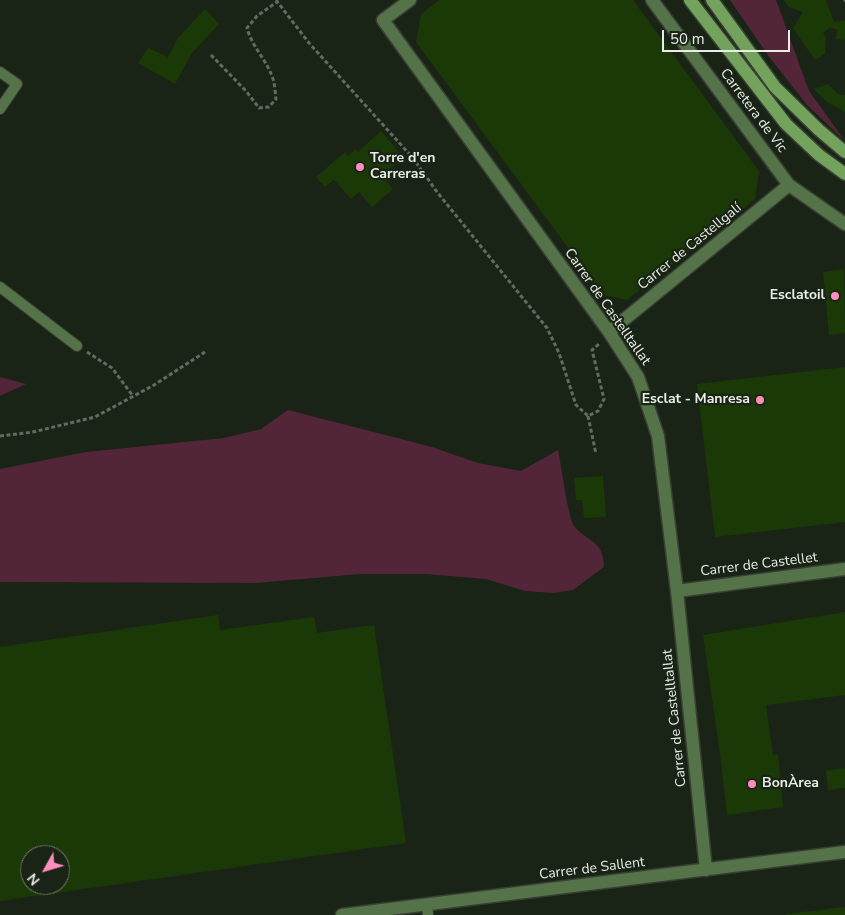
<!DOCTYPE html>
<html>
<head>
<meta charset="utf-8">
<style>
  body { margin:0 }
  #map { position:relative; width:845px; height:915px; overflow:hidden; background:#1a2416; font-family:"Nunito Sans",sans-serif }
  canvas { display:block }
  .north { position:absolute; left:20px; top:845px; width:50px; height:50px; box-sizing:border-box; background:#1a2416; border:1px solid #6c7569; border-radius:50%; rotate:231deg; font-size:14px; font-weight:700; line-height:20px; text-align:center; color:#e8eee5 }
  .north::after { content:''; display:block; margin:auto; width:18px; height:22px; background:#fe8ebc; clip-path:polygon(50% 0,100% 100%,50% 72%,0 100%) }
  .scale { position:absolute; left:662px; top:30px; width:128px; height:22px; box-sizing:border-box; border:2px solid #e8eee5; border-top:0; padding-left:6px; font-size:15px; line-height:18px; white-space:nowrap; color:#e8eee5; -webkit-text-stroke:4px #1a2416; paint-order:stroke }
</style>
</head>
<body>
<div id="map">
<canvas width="845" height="915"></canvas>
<div class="north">N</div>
<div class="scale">50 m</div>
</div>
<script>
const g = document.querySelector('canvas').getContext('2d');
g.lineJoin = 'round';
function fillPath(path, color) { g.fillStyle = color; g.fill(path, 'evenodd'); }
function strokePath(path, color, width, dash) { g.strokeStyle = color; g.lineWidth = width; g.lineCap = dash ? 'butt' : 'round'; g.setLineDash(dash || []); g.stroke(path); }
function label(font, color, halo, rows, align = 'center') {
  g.font = font + ' "Nunito Sans",sans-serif'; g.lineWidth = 4.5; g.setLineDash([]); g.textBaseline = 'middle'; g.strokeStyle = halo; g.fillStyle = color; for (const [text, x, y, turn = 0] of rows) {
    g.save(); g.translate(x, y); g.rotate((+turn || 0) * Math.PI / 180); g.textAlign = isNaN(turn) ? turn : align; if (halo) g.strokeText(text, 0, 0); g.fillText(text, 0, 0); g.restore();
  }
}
fillPath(new Path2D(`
  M730,0H776L809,91L845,141L807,105L770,58Z
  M0,377L26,384L0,396Z
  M288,410L432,447L478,463L521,471L558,450C561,464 568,515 573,524C583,541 604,538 604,567L573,590L554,593L525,591L486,579L425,574H360L256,583L0,582V469L86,452L224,438L261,429Z`), '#522538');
fillPath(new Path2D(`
  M439,0H633L759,171L755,199L627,300L603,295L416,42L421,14Z
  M784,0H826L834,22L845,20V40L836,39L837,30L830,27L823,33L826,38L825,54L815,60L793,28L803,12L789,7Z
  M205,9L219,24L192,53L175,84L138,63L148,48L168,57L178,38Z
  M828,84L838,94L845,95V112L828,103L814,89Z
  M381,131L403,157L382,176L393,189L372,207L359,192L351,199L334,180L325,187L316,177L345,152L348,156L356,149L358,152Z
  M844,269L845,333L829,335L823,272Z
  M845,367V522L715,537L697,384Z
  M603,476L606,517L584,518L582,500H576L574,478Z
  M845,612V695L766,705L773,755L778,754L783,807L727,815L721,762L703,635Z
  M218,615L220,630L314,617L317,633L374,625L406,843L0,901V647ZM30,855H60V885H30Z
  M845,768V788L828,790L826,771Z
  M845,907V915H786V914Z`), '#1a3907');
const lane = new Path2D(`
  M0,72L17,84L0,109
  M0,287L77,346
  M427,904L428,915`);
const street = new Path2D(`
  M410,0L383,20L609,332L638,377L658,436L677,591L706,870
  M652,0L789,185L845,224
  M609,332L789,185
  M677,591L845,569
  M342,915L845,852`);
const secondary = new Path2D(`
  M690,0L786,124L819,155L845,174
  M712,0L775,87L819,130L845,152`);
strokePath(lane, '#374033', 12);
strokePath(street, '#374033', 15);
strokePath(secondary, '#374033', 15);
strokePath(new Path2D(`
  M276,0L309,43L413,158L437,192L547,328L559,353L576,405L588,416L598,411L604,399L592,350L599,344
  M844,0L845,1
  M211,55L246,91L259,108L269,107L276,99C275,93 275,85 273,79C267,60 252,47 247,28L257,16L277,2
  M87,352L112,368L133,396
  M588,416L596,454
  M0,436L33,432L95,417L154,385L205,352`), '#626b5f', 3, [4, 2.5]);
strokePath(lane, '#557348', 10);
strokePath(street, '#557348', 12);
strokePath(secondary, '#72a25c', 12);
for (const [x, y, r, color] of [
  [360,167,5,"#fe8ebc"],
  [835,296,5,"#fe8ebc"],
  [760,400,5,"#fe8ebc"],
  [752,784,5,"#fe8ebc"]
]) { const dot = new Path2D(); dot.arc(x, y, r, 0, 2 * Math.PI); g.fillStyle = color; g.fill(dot); strokePath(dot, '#1a2416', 2); }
label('14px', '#e8eee5', '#1a2416', [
  ["Carretera de Vic",753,111,53],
  ["Carrer de Castellgalí",690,247,-39],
  ["Carrer de Castelltallat",607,307,55],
  ["Carrer de Castellet",759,565,-7],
  ["Carrer de Castelltallat",675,718,-96],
  ["Carrer de Sallent",592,869,-7]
]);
label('bold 14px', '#e8eee5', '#1a2416', [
  ["Torre d'en",370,159],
  ["Carreras",370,175],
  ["Esclatoil",825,296,"right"],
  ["Esclat - Manresa",750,400,"right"],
  ["BonÀrea",762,784]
], 'left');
</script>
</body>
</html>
